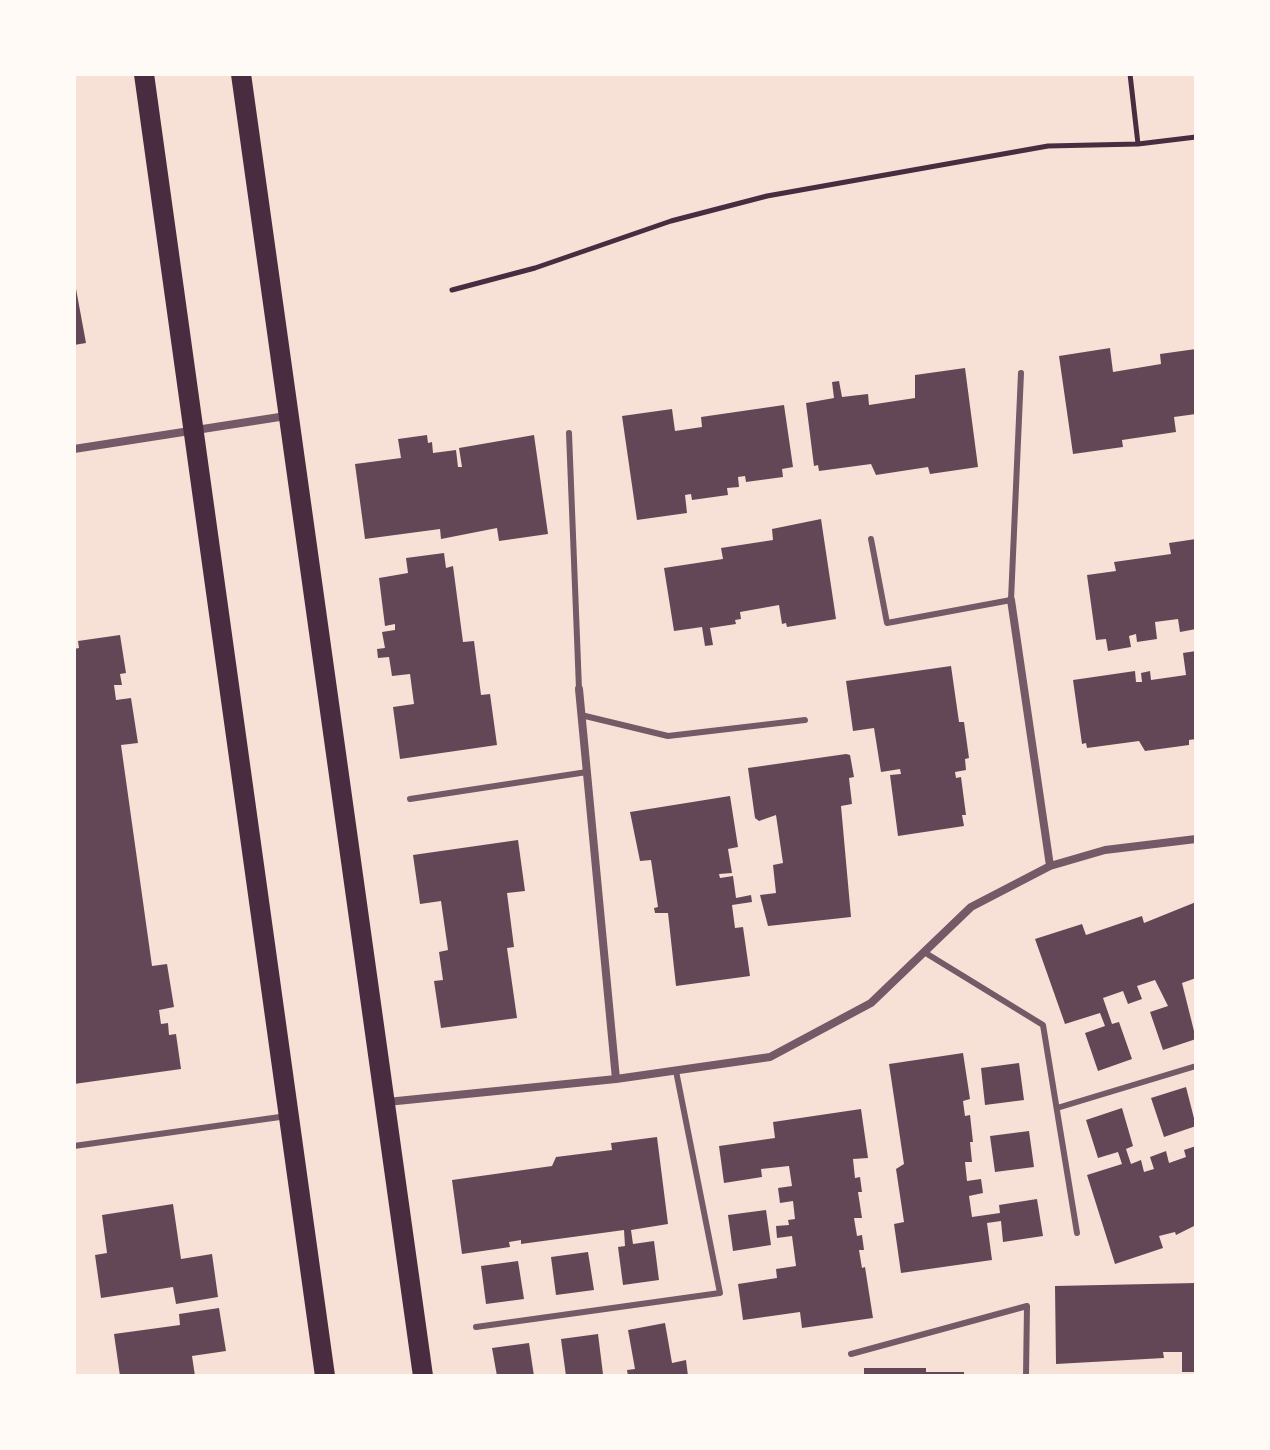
<!DOCTYPE html>
<html>
<head>
<meta charset="utf-8">
<style>
  body { margin:0 }
  #map { position:relative; width:1270px; height:1450px; overflow:hidden; background:#f7e1d7; font-family:Figtree,sans-serif }
  canvas { display:block }
  .frame { position:absolute; inset:0; border:76px solid #fffaf5; pointer-events:none }
</style>
</head>
<body>
<div id="map">
<canvas width="1270" height="1450"></canvas>
<div class="frame"></div>
</div>
<script>
const g = document.querySelector('canvas').getContext('2d');
g.lineJoin = 'round';
function fillPath(path, color) { g.fillStyle = color; g.fill(path, 'evenodd'); }
function strokePath(path, color, width, dash) { g.strokeStyle = color; g.lineWidth = width; g.lineCap = dash ? 'butt' : 'round'; g.setLineDash(dash || []); g.stroke(path); }
fillPath(new Path2D(`
  M74,278L86,343L74,345Z
  M1110,348L1113,372L1161,364L1160,354L1196,349V414L1174,417L1176,432L1122,440L1123,447L1073,454L1059,356Z
  M965,368L978,467L930,474L928,467L876,475L871,464L819,471L818,465L814,466L806,403L834,398L832,382L839,381L842,397L868,394L869,405L915,398V375Z
  M784,405L793,467L782,469L783,477L746,482L745,476L738,477L739,487L727,488L728,495L692,500L691,494L685,495L687,513L637,520L622,416L672,409L675,431L702,427L701,417Z
  M427,435L428,443L432,442L433,453L456,450L458,467H462L459,448L534,435L548,534L499,541L497,528L441,539L440,529L365,539L355,464L401,458L398,439Z
  M821,519L836,619L787,627L786,623L782,624L779,605L740,612L741,619L735,620L736,624L710,628L713,645L705,646L702,627L674,631L664,568L723,559L721,548L773,540L772,529Z
  M1196,539V629L1180,632L1178,619L1155,622L1157,639L1137,642L1136,634L1129,636L1131,647L1108,651L1106,639L1096,640L1087,575L1116,571L1114,562L1171,554L1169,543Z
  M444,553L446,568L453,566L463,642L474,641L481,695L490,694L497,745L400,759L393,707L414,704L410,674L392,676L389,657L378,658L377,649L385,648L382,632L395,630V624L385,626L379,578L408,573L406,558Z
  M120,635L126,673L120,674L122,685H114L116,700L131,698L138,743L121,745L152,966L167,964L174,1007L159,1010L161,1024L168,1023L169,1035L176,1034L181,1069L74,1084V649L79,648L78,641Z
  M1196,651V739L1189,740V745L1145,751L1139,741L1087,748L1086,743L1082,744L1073,680L1135,671L1136,682H1142L1141,673L1150,671L1151,680L1186,675L1183,653Z
  M951,666L959,722H964L969,758L965,759L966,770L955,772L956,778L961,777L966,815H962L964,826L898,836L890,775L901,774L900,769L881,772L874,728L853,731L846,681Z
  M846,754L850,755L854,777L849,778L852,804L841,806L851,917L768,926L760,895L776,893L773,865L783,863L776,815L759,821L755,818L748,768Z
  M730,796L738,847L728,849L732,873L719,874L720,878L733,876L736,898L751,895L752,902L732,905L735,928L743,927L750,976L676,986L668,913H655L654,908L658,907L651,860L640,861L630,812Z
  M518,840L525,891L507,893L514,947L507,948L517,1018L441,1028L434,981L443,980L439,952L448,950L441,901L420,904L413,855Z
  M1196,902V978L1182,983L1196,1039L1163,1050L1150,1012L1168,1006L1155,980L1137,986L1142,999L1128,1004L1123,991L1103,998L1112,1024L1119,1022L1132,1059L1098,1071L1085,1033L1105,1026L1100,1013L1065,1024L1035,939L1082,924L1086,935L1142,916L1144,923Z
  M963,1053L970,1099L963,1101L965,1116L970,1115L973,1142H970L972,1162H965L967,1181L981,1179L983,1193L969,1196L972,1217L1000,1213L999,1205L1037,1199L1043,1236L1003,1242L1001,1221L987,1223L992,1260L901,1273L894,1224L904,1222L896,1169L904,1164L889,1064Z
  M1019,1063L1024,1100L985,1105L981,1068Z
  M1186,1087L1196,1126L1164,1137L1151,1098Z
  M1122,1108L1133,1146L1126,1149L1131,1164L1141,1160L1144,1172L1154,1169L1150,1157L1166,1151L1169,1163L1186,1157L1184,1150L1196,1146V1225L1176,1235L1175,1232L1159,1236L1163,1248L1115,1264L1087,1175L1122,1164L1118,1152L1098,1158L1086,1120Z
  M861,1109L868,1158L853,1159L855,1178L860,1177L862,1192H858L862,1218H854L857,1236L862,1235L864,1250H859L862,1268L865,1267L873,1318L802,1328L800,1312L743,1320L738,1284L777,1278L776,1269L796,1266L792,1236L777,1238L776,1226L789,1225L788,1220L795,1219L793,1201L780,1203L778,1188L792,1186L789,1166L761,1169L762,1177L724,1183L719,1146L775,1138L773,1122Z
  M1029,1131L1034,1167L995,1172L990,1136Z
  M657,1137L668,1224L631,1230L633,1244L654,1241L659,1280L623,1285L618,1247L625,1246L624,1230L521,1244V1240L509,1242L510,1247L462,1254L452,1180L552,1166L556,1157L612,1150L611,1143Z
  M173,1204L181,1259L212,1254L218,1297L176,1304L173,1287L101,1298L95,1255L107,1253L102,1215Z
  M766,1210L771,1245L733,1251L728,1215Z
  M588,1252L594,1290L556,1295L551,1257Z
  M518,1261L524,1299L486,1304L481,1266Z
  M1196,1283V1372H1182V1352H1163L1164,1358L1056,1364L1055,1286Z
  M219,1308L226,1351L192,1356L195,1376H120L114,1334L180,1325L179,1314Z
  M665,1323L672,1363L686,1360L688,1376H628L627,1370L635,1369L628,1330Z
  M598,1334L603,1374L566,1376L561,1339Z
  M529,1343L534,1376H497L492,1348Z
  M864,1368H926V1372H964V1376H864Z`), '#644757');
strokePath(new Path2D(`
  M1138,144L1196,137
  M452,290L535,268L671,221L767,196L1048,146L1138,144L1130,74`), '#4a2c40', 5);
strokePath(new Path2D(`
  M569,433L579,689
  M871,539L887,623L1011,600L1021,373
  M581,715L668,736L805,720
  M410,799L587,772
  M924,952L1043,1025L1077,1233
  M1057,1108L1196,1066
  M74,1146L287,1116
  M476,1327L720,1293L676,1071
  M851,1354L1027,1306L1026,1376`), '#755966', 6);
strokePath(new Path2D(`
  M74,449L286,416
  M1011,600L1050,866
  M579,689L616,1079
  M387,1102L616,1079L770,1057L871,1003L971,907L1050,866L1105,850L1196,839`), '#755966', 8);
strokePath(new Path2D(`
  M144,74L325,1376
  M241,74L423,1376`), '#4a2c40', 20);
</script>
</body>
</html>
